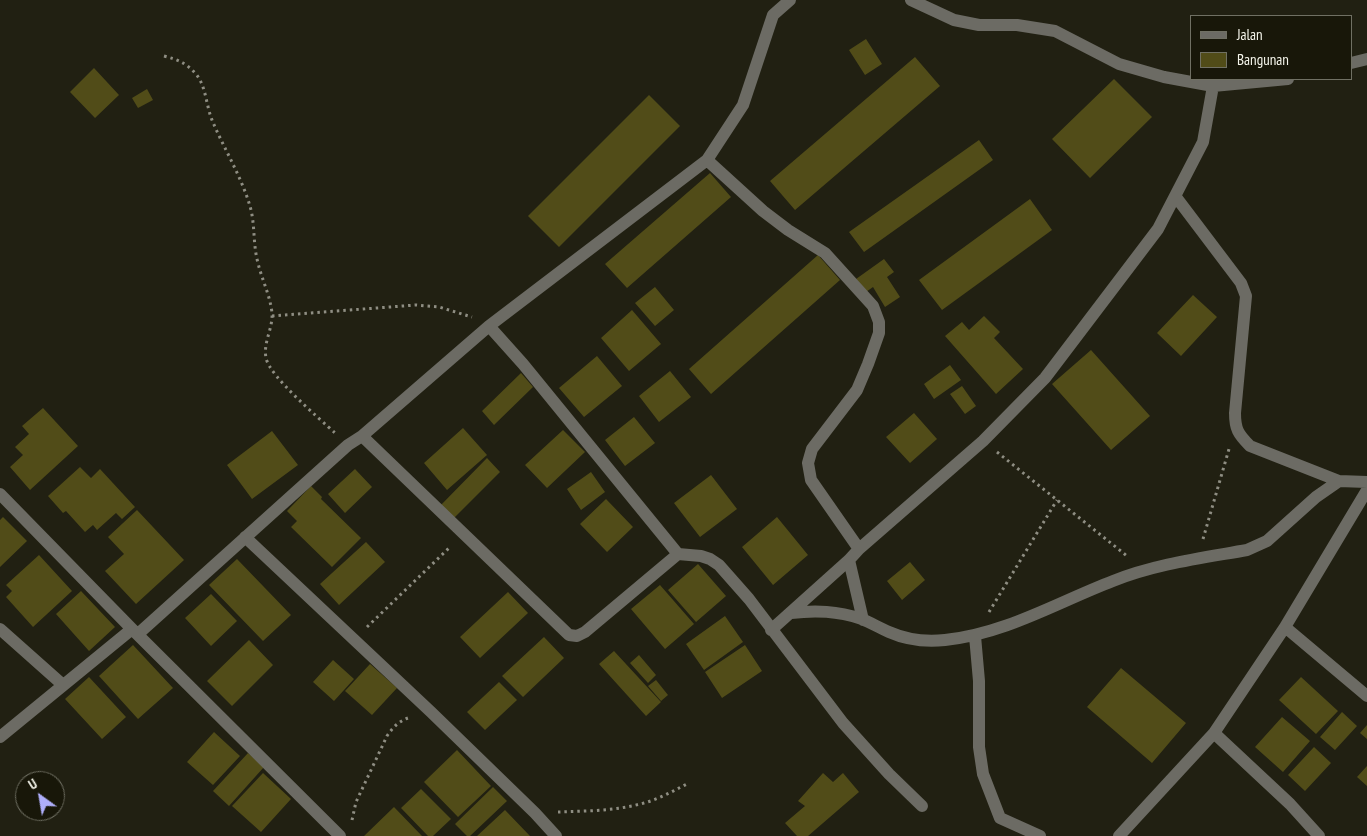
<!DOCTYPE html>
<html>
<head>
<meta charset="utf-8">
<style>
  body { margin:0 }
  #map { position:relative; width:1367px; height:836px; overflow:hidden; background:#212012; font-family:"PT Sans Narrow",sans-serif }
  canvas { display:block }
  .legend { position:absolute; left:1190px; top:15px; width:162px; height:65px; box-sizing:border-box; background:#181709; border:1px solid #707063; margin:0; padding:6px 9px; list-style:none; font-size:15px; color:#f5f5eb }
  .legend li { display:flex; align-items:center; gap:10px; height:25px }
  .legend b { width:25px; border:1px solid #707063 }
  .north { position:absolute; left:15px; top:771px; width:50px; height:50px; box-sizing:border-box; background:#181709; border:1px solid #707063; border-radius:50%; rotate:328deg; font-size:14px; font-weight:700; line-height:20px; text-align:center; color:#f5f5eb }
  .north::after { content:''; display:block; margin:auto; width:18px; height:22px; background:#aeaefa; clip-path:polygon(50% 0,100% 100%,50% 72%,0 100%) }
</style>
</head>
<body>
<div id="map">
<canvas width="1367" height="836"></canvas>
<ul class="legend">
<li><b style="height:6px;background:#6c6b64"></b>Jalan</li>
<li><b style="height:14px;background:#514c18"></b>Bangunan</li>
</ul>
<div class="north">U</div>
</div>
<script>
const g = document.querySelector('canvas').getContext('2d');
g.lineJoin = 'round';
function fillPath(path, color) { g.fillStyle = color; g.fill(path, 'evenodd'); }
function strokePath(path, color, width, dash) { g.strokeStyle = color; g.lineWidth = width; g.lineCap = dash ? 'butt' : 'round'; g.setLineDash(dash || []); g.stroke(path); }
fillPath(new Path2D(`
  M866,39L882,64L865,75L849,50Z
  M915,57L940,86L795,210L770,181Z
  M94,68L119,95L95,118L70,92Z
  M1114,79L1152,117L1090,178L1052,139Z
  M147,89L153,100L138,108L132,98Z
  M649,95L680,126L559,247L528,216Z
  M979,140L993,160L864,252L849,232Z
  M710,173L731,197L627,288L605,264Z
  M1030,199L1052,230L942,310L919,280Z
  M818,255L840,280L711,394L689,369Z
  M884,259L894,272L887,277L900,297L885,307L873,287L866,292L856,279Z
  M655,287L674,310L655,326L635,303Z
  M1193,295L1217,317L1181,356L1157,333Z
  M632,310L661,344L629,371L601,338Z
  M984,316L1000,332L994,338L1023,369L996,394L945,336L962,322L969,330Z
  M1091,350L1150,416L1111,450L1052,384Z
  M597,356L622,386L584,417L559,388Z
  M950,365L961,380L934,399L924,384Z
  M670,371L691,397L659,422L639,396Z
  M521,373L533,387L494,425L482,411Z
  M962,386L976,406L965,414L950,394Z
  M43,408L78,446L30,490L10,467L23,455L15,447L29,434L22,426Z
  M914,413L937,439L910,463L886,437Z
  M634,417L655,443L625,466L605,440Z
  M463,428L487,455L447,490L424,463Z
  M563,430L585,452L547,488L525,465Z
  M272,431L298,465L252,499L227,465Z
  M487,458L500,472L452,520L439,507Z
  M80,467L91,478L100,469L135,507L122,519L116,513L97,530L93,525L85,532L66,511L63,513L48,496Z
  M355,469L372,487L345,513L328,494Z
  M591,472L605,492L581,510L567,489Z
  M711,475L737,509L700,537L674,503Z
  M311,486L322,497L321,499L361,538L332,567L291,527L297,521L287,511Z
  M606,499L633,527L607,552L580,524Z
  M137,510L184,560L136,604L105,571L124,554L108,537Z
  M3,517L27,541L0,567V520Z
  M777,517L808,555L773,585L742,547Z
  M366,542L385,562L339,605L320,584Z
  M39,555L72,591L33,627L6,597L12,591L6,585Z
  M237,559L291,615L263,641L209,585Z
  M910,562L925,580L902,600L887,581Z
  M698,564L726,596L696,622L668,590Z
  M660,585L694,624L665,649L631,609Z
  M81,591L115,627L89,651L56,614Z
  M508,592L528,613L480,658L460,637Z
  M211,594L237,621L211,646L185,618Z
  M725,616L743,642L704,670L686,644Z
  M544,637L564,658L523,697L502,676Z
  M249,640L273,665L232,706L207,681Z
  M133,645L173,688L138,719L99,676Z
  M745,645L762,671L722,698L705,672Z
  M614,651L661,702L646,716L599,664Z
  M639,655L656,675L648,683L630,663Z
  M333,660L354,679L334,701L313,682Z
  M370,664L397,688L372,715L345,691Z
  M1121,668L1186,723L1152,763L1087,707Z
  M89,677L126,717L102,739L65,699Z
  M1301,677L1338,711L1316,734L1279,700Z
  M656,680L668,695L661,701L648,686Z
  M499,682L517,700L485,730L467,712Z
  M1342,712L1357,726L1335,750L1320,737Z
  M1282,717L1310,741L1283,772L1255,747Z
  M1367,725V739L1360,733Z
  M214,732L240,756L213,785L187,762Z
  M1314,747L1331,763L1305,791L1288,775Z
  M457,750L491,786L458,817L424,782Z
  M248,753L264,767L229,806L213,791Z
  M1367,766V786L1357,777Z
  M263,773L291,799L261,832L232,806Z
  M823,773L833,782L843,773L859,792L808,836H797L785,823L805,806L798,801Z
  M493,787L507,801L470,836H467L455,824Z
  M421,789L451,819L433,836H428L401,808Z
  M394,807L422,836H364Z
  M505,810L530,836H477Z`), '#514c18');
strokePath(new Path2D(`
  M164,56C178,60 185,62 196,74C206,86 206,105 212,120C224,149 243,179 251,210C255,227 253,245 258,263C262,280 270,295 272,313C273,329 263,342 266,358C270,377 319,418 335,433
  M272,316L416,305L439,307L472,317
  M997,452L1127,556
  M1203,539L1229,449
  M989,612L1057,500
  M367,627L451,546
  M558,812C586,811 616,811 644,803C659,799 673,791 687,784
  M352,820L356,802L387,736C393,727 400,720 411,717`), '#8f8e83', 3, [2.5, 4]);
strokePath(new Path2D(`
  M911,0L954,20L979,25H1017L1055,31L1119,64L1164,77L1213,86L1288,79
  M1351,63L1367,59
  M707,160L763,211L788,230L825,253L873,306L879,322V333L868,364L857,390L812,449L808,463L811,480L859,549
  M1176,197L1241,283L1246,296L1235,413C1235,429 1238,434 1250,446L1339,481
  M489,326L523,364L678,554L701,556L710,559L719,565L749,599L843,723L889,774L922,806
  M362,436L569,635L577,636L585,632L678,554
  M0,494L132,629L340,836
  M245,537L431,712L535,813L556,836
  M849,560L863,620
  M791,613C816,610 837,611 862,619C871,623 880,628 889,632C907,640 926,642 945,640C1005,634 1058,602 1113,581C1155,564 1202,558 1247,550L1267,541L1316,497L1339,481L1367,482
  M1285,627L1367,696
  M0,629L63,685
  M771,630L849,560L859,549L983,441L1045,378L1158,229L1203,142L1213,86
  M138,634L348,445L362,436L489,326L707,160L743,105L773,15L790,0
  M975,636L979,681V747L983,774L1000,818L1040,836
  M1214,733L1290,804L1319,836
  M0,737L132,629
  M1119,836L1214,733L1285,627L1367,490`), '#6c6b64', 12);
</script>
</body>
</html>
